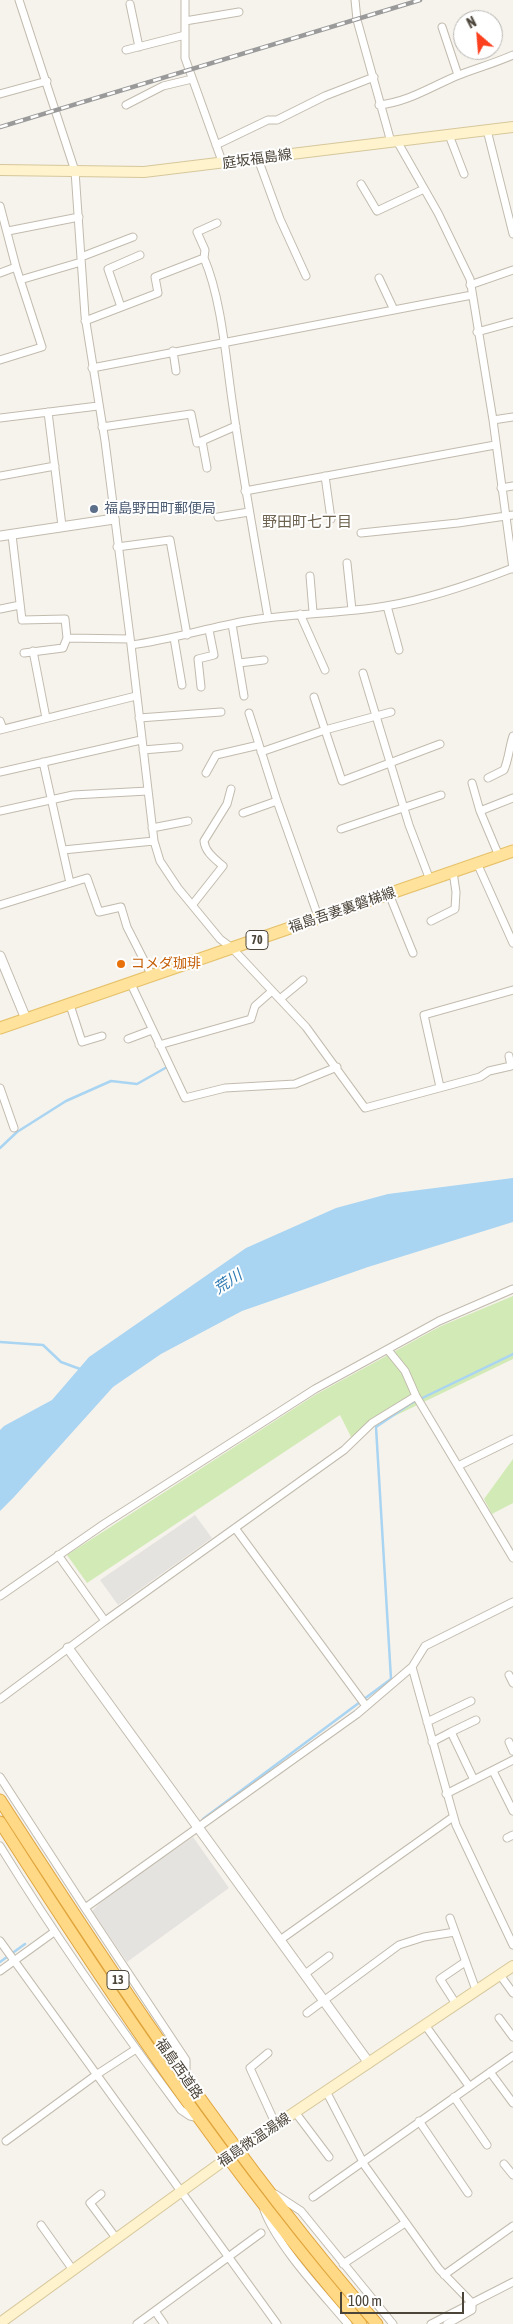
<!DOCTYPE html>
<html>
<head>
<meta charset="utf-8">
<style>
  body { margin:0 }
  #map { position:relative; width:513px; height:2324px; overflow:hidden; background:#f6f3ec; font-family:"Asap Condensed",sans-serif }
  canvas { display:block }
  .north { position:absolute; left:453px; top:10px; width:50px; height:50px; box-sizing:border-box; background:#fff; border:1px solid #b7b4b0; border-radius:50%; rotate:333deg; font-size:14px; font-weight:700; line-height:20px; text-align:center; color:#4b4439 }
  .north::after { content:''; display:block; margin:auto; width:18px; height:22px; background:#fc3f1d; clip-path:polygon(50% 0,100% 100%,50% 72%,0 100%) }
  .scale { position:absolute; left:340px; top:2292px; width:124px; height:22px; box-sizing:border-box; border:2px solid #4b4439; border-top:0; padding-left:6px; font-size:15px; line-height:18px; white-space:nowrap; color:#4b4439; -webkit-text-stroke:4px #fff; paint-order:stroke }
</style>
</head>
<body>
<div id="map">
<canvas width="513" height="2324"></canvas>
<div class="north">N</div>
<div class="scale">100 m</div>
</div>
<script>
const g = document.querySelector('canvas').getContext('2d');
g.lineJoin = 'round';
function fillPath(path, color) { g.fillStyle = color; g.fill(path, 'evenodd'); }
function strokePath(path, color, width, dash) { g.strokeStyle = color; g.lineWidth = width; g.lineCap = dash ? 'butt' : 'round'; g.setLineDash(dash || []); g.stroke(path); }
function label(font, color, halo, rows, align = 'center') {
  g.font = font + ' "Asap Condensed","Noto Sans JP",sans-serif'; g.lineWidth = 4; g.setLineDash([]); g.textBaseline = 'middle'; g.strokeStyle = halo; g.fillStyle = color; for (const [text, x, y, turn = 0] of rows) {
    g.save(); g.translate(x, y); g.rotate((+turn || 0) * Math.PI / 180); g.textAlign = isNaN(turn) ? turn : align; if (halo) g.strokeText(text, 0, 0); g.fillText(text, 0, 0); g.restore();
  }
}
fillPath(new Path2D(`
  M513,1296V1359L351,1437L340,1415L87,1583L67,1555L315,1395L441,1326Z
  M513,1459V1503L492,1514L484,1499Z`), '#d2eab5');
fillPath(new Path2D(`
  M195,1515L212,1538L118,1605L100,1580Z
  M193,1837L229,1888L127,1962L92,1911L108,1895Z`), '#e5e3e0');
fillPath(new Path2D(`
  M513,1178V1222L368,1267L242,1311L161,1354L113,1387L14,1497L0,1511V1430L4,1426L52,1400L89,1357L246,1248L336,1208L388,1194Z`), '#a9d4f2');
strokePath(new Path2D(`
  M0,1148L17,1132L66,1101L111,1081L137,1084L167,1067
  M0,1342L43,1345L61,1362L80,1369
  M203,1819L391,1679L376,1427L410,1404L513,1354
  M0,1962L25,1944`), '#a9d4f2', 2.5);
const minor = new Path2D(`
  M19,0L75,171L85,316L105,441L131,645C170,640 207,628 246,621C292,613 339,614 386,606C429,599 472,584 513,568
  M185,0V58L223,164
  M355,0L357,20L391,142
  M130,4L139,47
  M185,21L239,12
  M442,27L458,75
  M126,50L185,35
  M0,94L47,81
  M126,105L163,86L192,79
  M379,105C409,102 432,86 459,75C477,68 495,63 513,55
  M487,130L513,234
  M449,135L464,174
  M397,141L438,213L470,279L493,420L513,569
  M216,145L268,120H277L325,96L374,77
  M258,159L280,219L306,276
  M361,184L377,211L424,189
  M0,206L16,267L42,347L0,360
  M8,231L79,217
  M81,257L133,237
  M204,258C222,300 226,361 233,407C243,478 256,548 268,618
  M0,273L16,267
  M379,278L394,310
  M20,280L81,262
  M470,285L513,270
  M121,307L108,269L140,255
  M85,321L158,293L155,277L204,258L205,250L197,232L217,223
  M477,332L513,322
  M173,351L176,371
  M92,368L472,295
  M48,412L62,526
  M0,418L98,406
  M493,420L513,417
  M102,427L191,414L197,443L236,426
  M202,441L207,468
  M0,476L55,466
  M325,476L331,519
  M501,488L513,486
  M245,491L495,445
  M218,517L249,512
  M361,533L458,523L513,515
  M12,535L22,620L65,619L67,638L130,639
  M117,547L170,540L187,635
  M347,563L352,610
  M310,576L313,612
  M387,606L399,650
  M0,609L20,605
  M300,614L325,670
  M232,624L244,696
  M174,638L182,685
  M131,645L154,841L160,861L178,888L220,939L232,948L306,1027L365,1108L480,1077L489,1071L511,1066L509,1056
  M33,651L46,718
  M24,653L63,648L67,638
  M239,663L264,660
  M363,673L409,825L430,880
  M201,687L198,659L214,655L209,630
  M314,697L342,781L440,744
  M249,713L277,801L319,919
  M139,718L221,712
  M0,721L3,729
  M0,730L136,696
  M143,750L179,747
  M261,752L325,730L391,712
  M43,762L70,883
  M0,772L141,740
  M206,773L216,755L259,745
  M488,778L504,770C509,758 509,748 513,736
  M472,783L480,811L499,856
  M0,811L73,795L148,791
  M480,811L513,798
  M243,813L277,801
  M152,828L188,821
  M341,829L441,795
  M63,850L154,841
  M477,863L513,943
  M389,894L413,953
  M193,904L223,866C215,859 205,852 204,841L227,804L231,789
  M0,905L87,878L99,912L121,907L127,927L152,976
  M431,921L455,909L456,892L453,872
  M131,984L185,1098L225,1088L295,1084L337,1067
  M280,999L303,980
  M70,1005L82,1042L102,1036
  M128,1039L152,1030
  M159,1045L251,1019L255,1006L272,991
  M440,1087L424,1015L513,990
  M0,1088L14,1128
  M388,1350L405,1371L416,1396L513,1558
  M458,1466L513,1439
  M235,1528L366,1706
  M0,1596L104,1524L315,1389L439,1321L513,1289
  M105,1621L344,1450L372,1423L416,1396
  M412,1667L456,1825L513,1945
  M509,1675L513,1683
  M0,1699L105,1621L58,1555
  M427,1722L471,1701
  M451,1732L476,1720
  M432,1742L451,1732L474,1780
  M509,1742L513,1751
  M493,1771L513,1811
  M0,1777L85,1908L186,2060V2078
  M446,1794L513,1760
  M507,1838L513,1835
  M0,1846C56,1937 117,2024 181,2110L190,2116L199,2118
  M85,1908L357,1714L412,1667L425,1646L513,1602
  M450,1918L476,1990
  M280,1940L453,1817
  M0,1941L277,2324
  M0,1971L54,1932
  M305,1974L329,1956
  M500,1975L513,1993
  M456,2004L440,1979L465,1962
  M307,2013L399,1945L424,1937L455,1932
  M499,2018L513,2037
  M425,2025L469,2086
  M268,2053L250,2068L276,2125
  M490,2072L513,2103
  M326,2091L365,2166L439,2269L472,2303V2310L447,2324
  M454,2097L487,2145
  M295,2112L329,2157
  M419,2121L468,2193
  M6,2141L96,2075L136,2049
  M504,2164L513,2175
  M101,2194L90,2203L116,2238
  M275,2194L301,2211L393,2324
  M313,2197L513,2056
  M264,2210C278,2247 322,2293 348,2324
  M41,2225L73,2270
  M343,2264L405,2223
  M444,2275L513,2226
  M155,2311L164,2324
  M137,2324L261,2233
  M431,2324L513,2282`);
const tertiary = new Path2D(`
  M0,536L114,519
  M0,956L26,1019
  M68,1648L369,2063`);
const secondary = new Path2D(`
  M0,170L144,172L513,127
  M0,2323L237,2151L513,1966`);
const primary = new Path2D(`
  M0,1028L513,851`);
const trunk = new Path2D(`
  M0,1800C117,1981 235,2161 377,2324
  M0,1822C111,1996 226,2168 361,2324`);
strokePath(minor, '#c2bbae', 9);
strokePath(tertiary, '#c2bbae', 11);
strokePath(secondary, '#d6c79b', 12);
strokePath(primary, '#e6c16a', 13);
strokePath(trunk, '#e0a43c', 13);
strokePath(minor, '#fff', 7);
strokePath(tertiary, '#fff', 9);
strokePath(secondary, '#fff3cd', 10);
strokePath(primary, '#ffe39c', 11);
strokePath(trunk, '#ffd985', 11);
const rail = new Path2D(`
  M0,127L420,0`);
strokePath(rail, '#9a9a9a', 4.5);
strokePath(rail, '#fff', 2.5, [8]);
for (const [x, y, r, color] of [
  [94,509,5,"#5c6f8a"],
  [121,964,5,"#e8710a"]
]) { const dot = new Path2D(); dot.arc(x, y, r, 0, 2 * Math.PI); g.fillStyle = color; g.fill(dot); strokePath(dot, '#fff', 2); }
for (const [x, y, w] of [
  [257,940,22],
  [118,1980,22]
]) { const box = new Path2D(); box.roundRect(x - w / 2, y - 9.5, w, 19, 4); g.fillStyle = '#fff'; g.fill(box); strokePath(box, '#4b4439', 1); }
label('bold 12px', '#4b4439', null, [
  ["70",257,940],
  ["13",118,1980]
]);
label('14px', '#4b4439', '#fff', [
  ["庭坂福島線",257,159,-8],
  ["福島吾妻裏磐梯線",342,910,-19],
  ["福島西道路",179,2069,55],
  ["福島微温湯線",254,2140,-34]
]);
label('14px', '#4e5e75', '#fff', [
  ["福島野田町郵便局",104,509]
], 'left');
label('14px', '#c56008', '#fff', [
  ["コメダ珈琲",131,964]
], 'left');
label('15px', '#6e6250', '#fff', [
  ["野田町七丁目",307,522]
]);
label('italic 15px', '#2e7ab2', '#fff', [
  ["荒川",228,1282,-33]
]);
</script>
</body>
</html>
